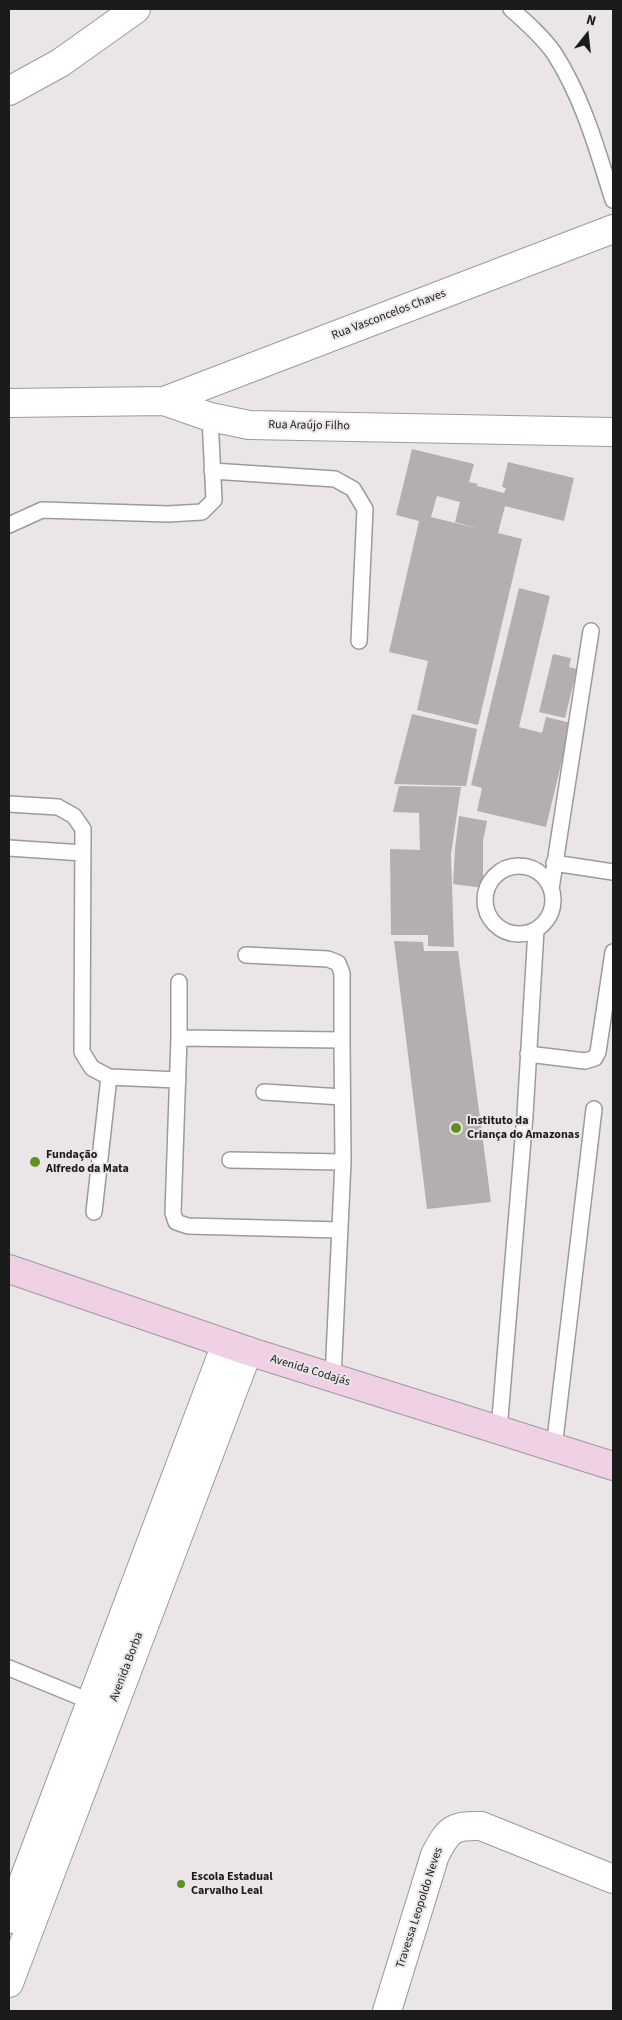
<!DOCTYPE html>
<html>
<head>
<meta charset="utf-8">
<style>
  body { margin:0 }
  #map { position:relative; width:622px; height:2020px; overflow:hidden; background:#eae5e7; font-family:"Source Sans 3",sans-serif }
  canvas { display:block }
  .frame { position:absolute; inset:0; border:10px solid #1c1b1c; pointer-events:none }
  .north { position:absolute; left:562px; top:10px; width:50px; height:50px; -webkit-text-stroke:4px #eae5e7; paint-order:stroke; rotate:16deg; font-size:14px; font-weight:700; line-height:20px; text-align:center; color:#1c1b1c }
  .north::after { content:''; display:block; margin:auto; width:18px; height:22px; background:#1c1b1c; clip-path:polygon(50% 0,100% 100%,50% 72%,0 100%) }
</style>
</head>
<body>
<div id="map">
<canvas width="622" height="2020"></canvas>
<div class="frame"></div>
<div class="north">N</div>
</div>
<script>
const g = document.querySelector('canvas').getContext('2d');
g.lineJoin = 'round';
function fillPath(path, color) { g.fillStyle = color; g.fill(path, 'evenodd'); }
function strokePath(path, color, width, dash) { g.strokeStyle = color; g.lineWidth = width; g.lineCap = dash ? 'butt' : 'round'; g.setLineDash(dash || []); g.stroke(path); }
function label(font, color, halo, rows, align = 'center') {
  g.font = font + ' "Source Sans 3",sans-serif'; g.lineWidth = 4; g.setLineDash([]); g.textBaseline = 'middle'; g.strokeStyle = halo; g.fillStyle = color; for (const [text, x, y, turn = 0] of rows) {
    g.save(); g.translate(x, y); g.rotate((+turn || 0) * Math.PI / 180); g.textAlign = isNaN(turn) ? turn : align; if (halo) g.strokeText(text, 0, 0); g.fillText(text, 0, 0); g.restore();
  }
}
fillPath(new Path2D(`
  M412,449L474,464L469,482L478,484L477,486L504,493L506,488L502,487L508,462L574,478L564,521L505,506L498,533L522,539L478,725L417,710L428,661L389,652L419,521L396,515ZM437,496L460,502L455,522L480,529L431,517Z
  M519,588L550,596L519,727L542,733L546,717L571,723L546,827L477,811L482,788L471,785Z
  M553,654L571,658L569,667L577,669L565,718L539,712Z
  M412,714L477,729L466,786L394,784Z
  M399,786L461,787L451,854L454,947L428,946V935H391L390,849L420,850L419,813L393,812Z
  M459,816L487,821L483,841V888L453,884L455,849Z
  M394,941L423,942L424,951H458L491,1202L427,1209Z`), '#b3aeb0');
const lane = new Path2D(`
  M511,9C526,22 542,36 554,53C583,98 597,149 613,200
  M212,471L335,479L353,489L365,509L359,641
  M9,525L42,510L168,514L202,512L214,500L210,417
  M9,804L58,807L74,816L83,829L82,1052L92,1068L109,1077L178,1080
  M9,848L83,853
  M554,863L613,872
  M485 900a34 34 0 1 1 68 0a34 34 0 1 1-68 0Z
  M551,889L591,631
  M246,955L328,959L338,963L342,973V1040
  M179,1038V982
  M528,1054L585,1061L595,1058L598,1052L613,952
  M264,1092L342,1097
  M230,1160L343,1162
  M94,1212L109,1077
  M333,1378L343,1162L342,1040L179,1038L173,1213L176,1222L188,1226L339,1230
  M499,1430L525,1115L536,930
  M554,1448L594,1109
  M9,1668L92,1702`);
const street = new Path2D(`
  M9,91L60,63L136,9
  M164,401L613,229
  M9,403L164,401L210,417L249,425L613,432
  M9,1919L226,1344
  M9,1983L248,1351
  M387,2011L435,1855C448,1830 452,1825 481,1826L613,1879`);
const secondary = new Path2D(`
  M9,1269L248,1351L613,1466`);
strokePath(lane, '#9e999c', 18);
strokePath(street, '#9e999c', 30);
strokePath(secondary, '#9e999c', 30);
strokePath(lane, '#fff', 15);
strokePath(street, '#fff', 28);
strokePath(secondary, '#f0d0e4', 28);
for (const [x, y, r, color] of [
  [456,1128,6,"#628f21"],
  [35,1162,6,"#628f21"],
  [181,1884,5,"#628f21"]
]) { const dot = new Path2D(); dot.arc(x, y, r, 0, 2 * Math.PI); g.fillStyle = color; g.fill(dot); strokePath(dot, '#eae5e7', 2); }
label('12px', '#1c1b1c', '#eae5e7', [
  ["Rua Vasconcelos Chaves",389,315,-21],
  ["Rua Araújo Filho",309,426,1],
  ["Avenida Codajás",310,1371,17],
  ["Avenida Borba",127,1667,-69],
  ["Travessa Leopoldo Neves",420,1908,-72]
]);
label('bold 12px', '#1c1b1c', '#eae5e7', [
  ["Instituto da",467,1121],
  ["Criança do Amazonas",467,1135],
  ["Fundação",46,1155],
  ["Alfredo da Mata",46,1169],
  ["Escola Estadual",191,1877],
  ["Carvalho Leal",191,1891]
], 'left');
</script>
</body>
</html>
